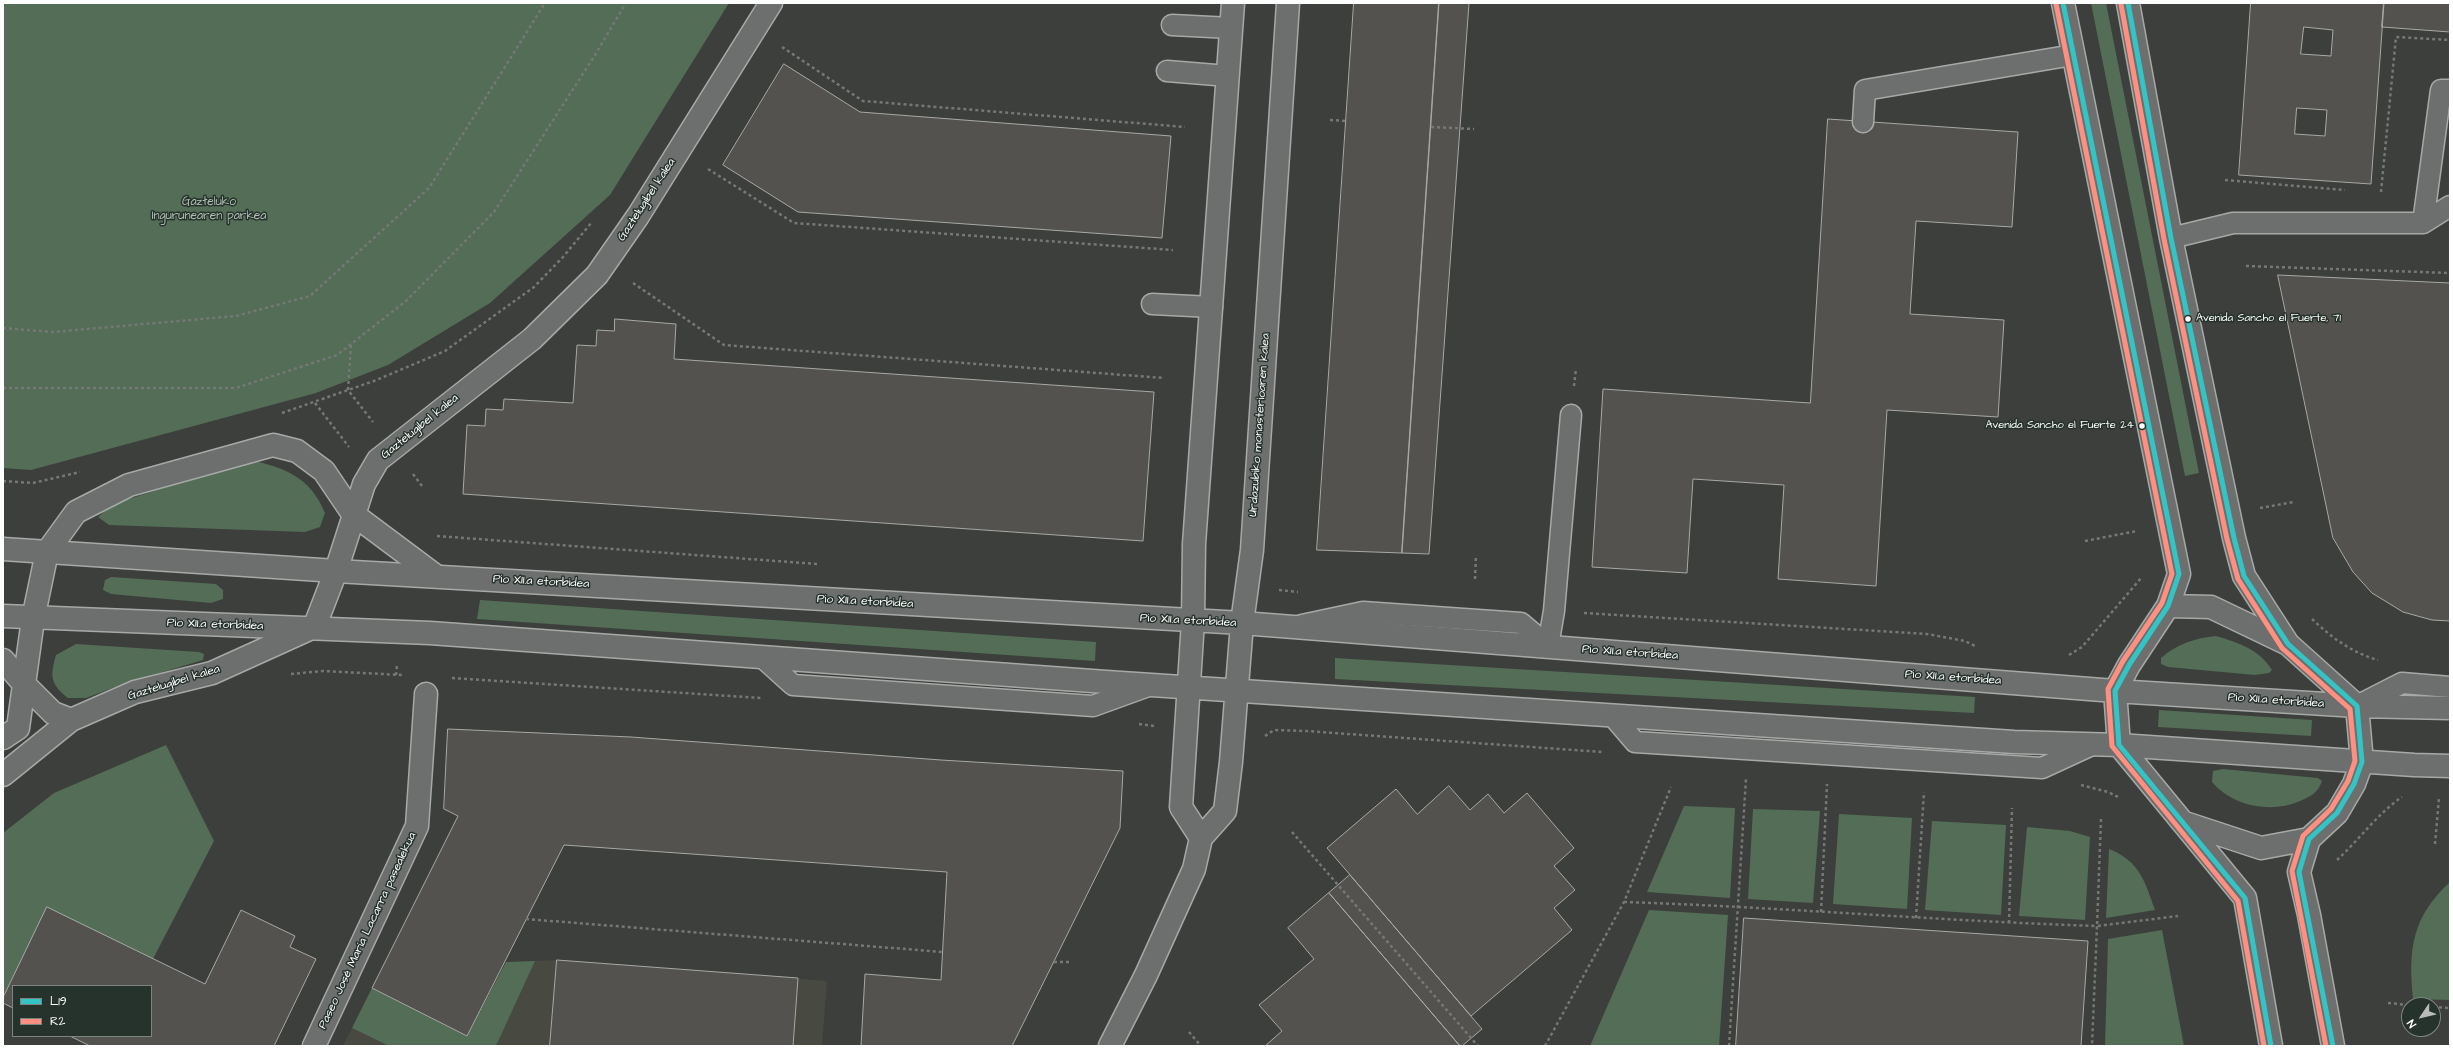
<!DOCTYPE html>
<html>
<head>
<meta charset="utf-8">
<style>
  body { margin:0 }
  #map { position:relative; width:2453px; height:1049px; overflow:hidden; background:#3c3f3b; font-family:"Architects Daughter",sans-serif }
  canvas { display:block }
  .frame { position:absolute; inset:0; border:4px solid #fff; pointer-events:none }
  .legend { position:absolute; left:12px; top:985px; width:140px; height:52px; box-sizing:border-box; background:#26332d; border:1px solid #7d8581; margin:0; padding:5px 7px; list-style:none; font-size:12px; color:#fff }
  .legend li { display:flex; align-items:center; gap:8px; height:20px }
  .legend b { width:20px; border:1px solid #7d8581 }
  .north { position:absolute; left:2401px; top:997px; width:40px; height:40px; box-sizing:border-box; background:#26332d; border:1px solid #7d8581; border-radius:50%; rotate:235deg; font-size:11px; font-weight:700; line-height:16px; text-align:center; color:#fff }
  .north::after { content:''; display:block; margin:auto; width:14px; height:18px; background:#bbbcba; clip-path:polygon(50% 0,100% 100%,50% 72%,0 100%) }
</style>
</head>
<body>
<div id="map">
<canvas width="2453" height="1049"></canvas>
<div class="frame"></div>
<ul class="legend">
<li><b style="height:5px;background:#33c4c6"></b>L19</li>
<li><b style="height:5px;background:#ff8f80"></b>R2</li>
</ul>
<div class="north">N</div>
</div>
<script>
const g = document.querySelector('canvas').getContext('2d');
g.lineJoin = 'round';
function fillPath(path, color) { g.fillStyle = color; g.fill(path, 'evenodd'); }
function strokePath(path, color, width, dash) { g.strokeStyle = color; g.lineWidth = width; g.lineCap = dash ? 'butt' : 'round'; g.setLineDash(dash || []); g.stroke(path); }
function label(font, color, halo, rows, align = 'center') {
  g.font = font + ' "Architects Daughter",sans-serif'; g.lineWidth = 3; g.setLineDash([]); g.textBaseline = 'middle'; g.strokeStyle = halo; g.fillStyle = color; for (const [text, x, y, turn = 0] of rows) {
    g.save(); g.translate(x, y); g.rotate((+turn || 0) * Math.PI / 180); g.textAlign = isNaN(turn) ? turn : align; if (halo) g.strokeText(text, 0, 0); g.fillText(text, 0, 0); g.restore();
  }
}
fillPath(new Path2D(`
  M557,960L827,981L822,1046H496L535,961Z
  M352,1028L389,1046H343Z`), '#484941');
fillPath(new Path2D(`
  M3,3H729L610,195L490,303L388,365L316,393L31,470L3,468Z
  M2091,3H2106L2199,473L2185,476Z
  M252,460C287,469 310,477 325,513L320,527L305,532L109,525L98,517L113,504Z
  M111,577L216,584L223,590V599L211,603L111,594L103,590L105,580Z
  M480,600L1096,642L1095,661L477,619Z
  M2216,636C2239,643 2259,649 2272,670L2269,673L2255,675L2168,667L2161,664V658C2177,644 2195,638 2216,636Z
  M76,644L199,652L204,654L203,660L123,684L86,698H68C50,684 50,676 56,655Z
  M1335,658L1975,697L1974,713L1335,679Z
  M2159,710L2312,720L2311,736L2158,727Z
  M166,745L214,841L153,959L14,975L3,998V833L54,793Z
  M2223,769L2318,778L2322,781C2318,793 2311,796 2300,801C2271,814 2232,806 2212,782L2213,771Z
  M1684,806L1735,808L1730,898L1647,892Z
  M1753,809L1820,811L1813,903L1748,899Z
  M1839,814L1912,818L1907,909L1833,904Z
  M1932,821L2006,825L2001,915L1925,910Z
  M2027,827L2070,831L2090,837L2085,920L2019,916Z
  M2109,849C2140,861 2145,882 2155,910L2106,918Z
  M2450,882V1000L2413,999C2408,949 2412,917 2450,882Z
  M1649,910L1728,915L1719,1046H1590Z
  M2162,930L2184,1046H2105L2108,939Z
  M535,961L496,1046H389L352,1028L372,988L467,1036L506,962Z`), '#536d57');
const building = new Path2D(`
  M1354,3H1439L1402,553L1317,550Z
  M1439,3H1469L1429,554L1402,553Z
  M2251,3H2384L2371,184L2239,175ZM2304,27L2333,30L2331,56L2301,54ZM2297,108L2327,110L2325,136L2295,134Z
  M2384,3H2450V32L2382,27Z
  M784,64L860,112L1171,136L1162,238L798,212L723,165Z
  M1828,119L2018,132L2012,227L1916,221L1910,314L2004,320L1998,417L1887,410L1876,586L1778,579L1784,485L1693,479L1687,573L1592,567L1603,389L1810,403Z
  M2278,275L2450,283V621L2432,620L2403,612L2372,593L2353,572L2333,538Z
  M615,319L676,324L674,359L1154,392L1143,541L463,494L467,425L485,426L486,409L503,410L504,399L573,403L577,345L596,346L597,330L614,331Z
  M448,729L631,737L941,760L1123,771L1120,828L1012,1046H861L865,974L941,980L947,872L564,845L467,1036L372,988L458,816L444,809Z
  M1449,786L1470,810L1488,794L1504,813L1527,793L1574,848L1554,866L1575,890L1554,908L1572,930L1471,1016L1327,848L1396,789L1417,814Z
  M1350,875L1482,1029L1462,1046H1460L1329,893Z
  M1329,893L1414,992L1460,1046H1265L1282,1031L1259,1005L1314,959L1288,928Z
  M47,907L205,984L241,910L295,936L290,947L316,959L274,1046H90L70,1036H151V986H13V1008L3,1003V998Z
  M1744,918L2088,941L2081,1046H1736Z
  M557,960L798,978L793,1046H550Z`);
fillPath(building, '#53524e');
strokePath(building, '#a7a9a7', 1);
const lane = new Path2D(`
  M1172,25L1231,28
  M1167,71L1228,76
  M1863,122L1865,90L2073,55
  M2423,223L2441,90H2450
  M2171,238L2233,223H2423L2450,206
  M1152,304L1212,307
  M1302,625L1363,612L1521,623L1548,646
  M1548,646L1554,611L1571,415
  M762,657L793,685L1093,706L1151,685
  M2357,706L2402,683L2450,687
  M1612,715L1635,742L2042,768L2094,744`);
const street = new Path2D(`
  M33,619L47,552L76,512L129,485L273,445L297,451L324,471L353,514L436,576
  M314,628L336,571L364,484L378,460L532,339L597,275L638,216L771,3
  M314,1046L417,826L426,694`);
const secondary = new Path2D(`
  M2063,3L2179,574L2168,606L2129,665L2115,691L2119,745L2245,898L2271,1046
  M2128,3L2171,238L2234,538L2244,576L2288,644L2357,706L2362,762L2354,784L2337,813L2309,839L2299,872L2309,915L2333,1046
  M3,549L336,571L1242,623L2115,691L2357,706L2450,708
  M2168,606L2211,607L2288,644
  M3,616L430,633L1106,682L2014,742L2119,745L2414,765L2450,766
  M3,660L24,684L53,713L71,720
  M3,738L18,728L33,619
  M3,775L71,720L135,692L212,673L307,630
  M2185,823L2261,848L2309,839
  M1201,838L1181,807L1193,621L1194,544L1233,3
  M1110,1046L1146,975L1194,869L1201,838L1225,811L1231,762L1242,623L1252,550L1288,3`);
strokePath(lane, '#a7a9a7', 23);
strokePath(street, '#a7a9a7', 25);
strokePath(secondary, '#a7a9a7', 25);
strokePath(new Path2D(`
  M782,47L863,101L1185,127
  M1330,120L1347,121
  M1431,127L1474,129
  M708,169L794,223L1173,250
  M2225,180L2345,190
  M2381,192L2396,37L2450,40
  M2246,266L2450,273
  M633,283L724,345L1164,378
  M3,328L53,332L236,316L310,296L429,188L545,3
  M351,345L348,390L373,422
  M1574,386L1576,368
  M3,388H236L337,355L406,301L494,212L595,55L626,3
  M315,403L349,447
  M282,413L374,381L445,351L534,287L563,257L592,222
  M413,474L422,486
  M3,481L33,483L80,472
  M2260,508L2294,502
  M437,536L817,564
  M2085,541L2137,531
  M1475,579L1476,555
  M1279,590L1298,592
  M1584,613L1927,634L1965,641L1975,646
  M2312,619C2331,637 2352,653 2378,660
  M2069,655L2082,647L2142,577
  M291,674L323,671L402,675
  M396,675L397,664
  M452,678L761,698
  M1139,724L1154,726
  M1265,736L1274,730L1306,731L1602,752
  M2081,785L2108,792L2118,797
  M2101,819L2097,926L2178,916
  M1292,832L1478,1046
  M2435,844L2439,798
  M2337,860C2359,840 2378,813 2402,797
  M1624,902C1782,907 1939,921 2097,926L2092,1046
  M1821,912L1827,784
  M1916,918L1924,792
  M526,919L943,952
  M2009,923L2012,808
  M1054,962H1072
  M2388,1003L2409,1005
  M2433,1007L2450,1008
  M1189,1032L1201,1046
  M1545,1046L1624,902L1671,787
  M1729,1046L1746,779`), '#767876', 2.5, [3, 3]);
strokePath(lane, '#6c6f6d', 20);
strokePath(street, '#6c6f6d', 22);
strokePath(secondary, '#6c6f6d', 22);
strokePath(new Path2D(`
  M2063,3L2179,574L2168,606L2129,665L2115,691L2119,745L2245,898L2271,1046
  M2128,3L2171,238L2234,538L2244,576L2288,644L2357,706L2362,762L2354,784L2337,813L2309,839L2299,872L2333,1046`), '#33c4c6', 5);
strokePath(new Path2D(`
  M2056,4L2172,574L2162,603L2123,661L2108,689L2112,746L2238,901L2264,1046
  M2121,4L2164,239L2227,539L2238,579L2282,648L2350,709L2355,761L2348,781L2331,809L2303,836L2292,871L2326,1046`), '#ff8f80', 5);
for (const [x, y, r, color] of [
  [2188,319,3.5,"#fff"],
  [2142,426,3.5,"#fff"]
]) { const dot = new Path2D(); dot.arc(x, y, r, 0, 2 * Math.PI); g.fillStyle = color; g.fill(dot); strokePath(dot, '#26332d', 1.5); }
label('11px', '#fff', '#26332d', [
  ["Avenida Sancho el Fuerte, 71",2196,319],
  ["Avenida Sancho el Fuerte 24",2134,426,"right"]
], 'left');
label('12px', '#fff', '#26332d', [
  ["Gaztelugibel kalea",647,200,-57],
  ["Urdazubiko monasterioaren kalea",1260,425,-86],
  ["Gaztelugibel kalea",420,427,-39],
  ["Pio XII.a etorbidea",541,582,3],
  ["Pio XII.a etorbidea",865,602,3],
  ["Pio XII.a etorbidea",1188,621,3],
  ["Pio XII.a etorbidea",215,625,2],
  ["Pio XII.a etorbidea",1630,653,4],
  ["Pio XII.a etorbidea",1953,678,4],
  ["Gaztelugibel kalea",174,683,-17],
  ["Pio XII.a etorbidea",2276,701,4],
  ["Paseo José María Lacarra pasealekua",368,931,-65]
]);
label('12px', '#b3c0b5', '#26332d', [
  ["Gazteluko",209,202],
  ["Ingurunearen parkea",209,216]
]);
</script>
</body>
</html>
